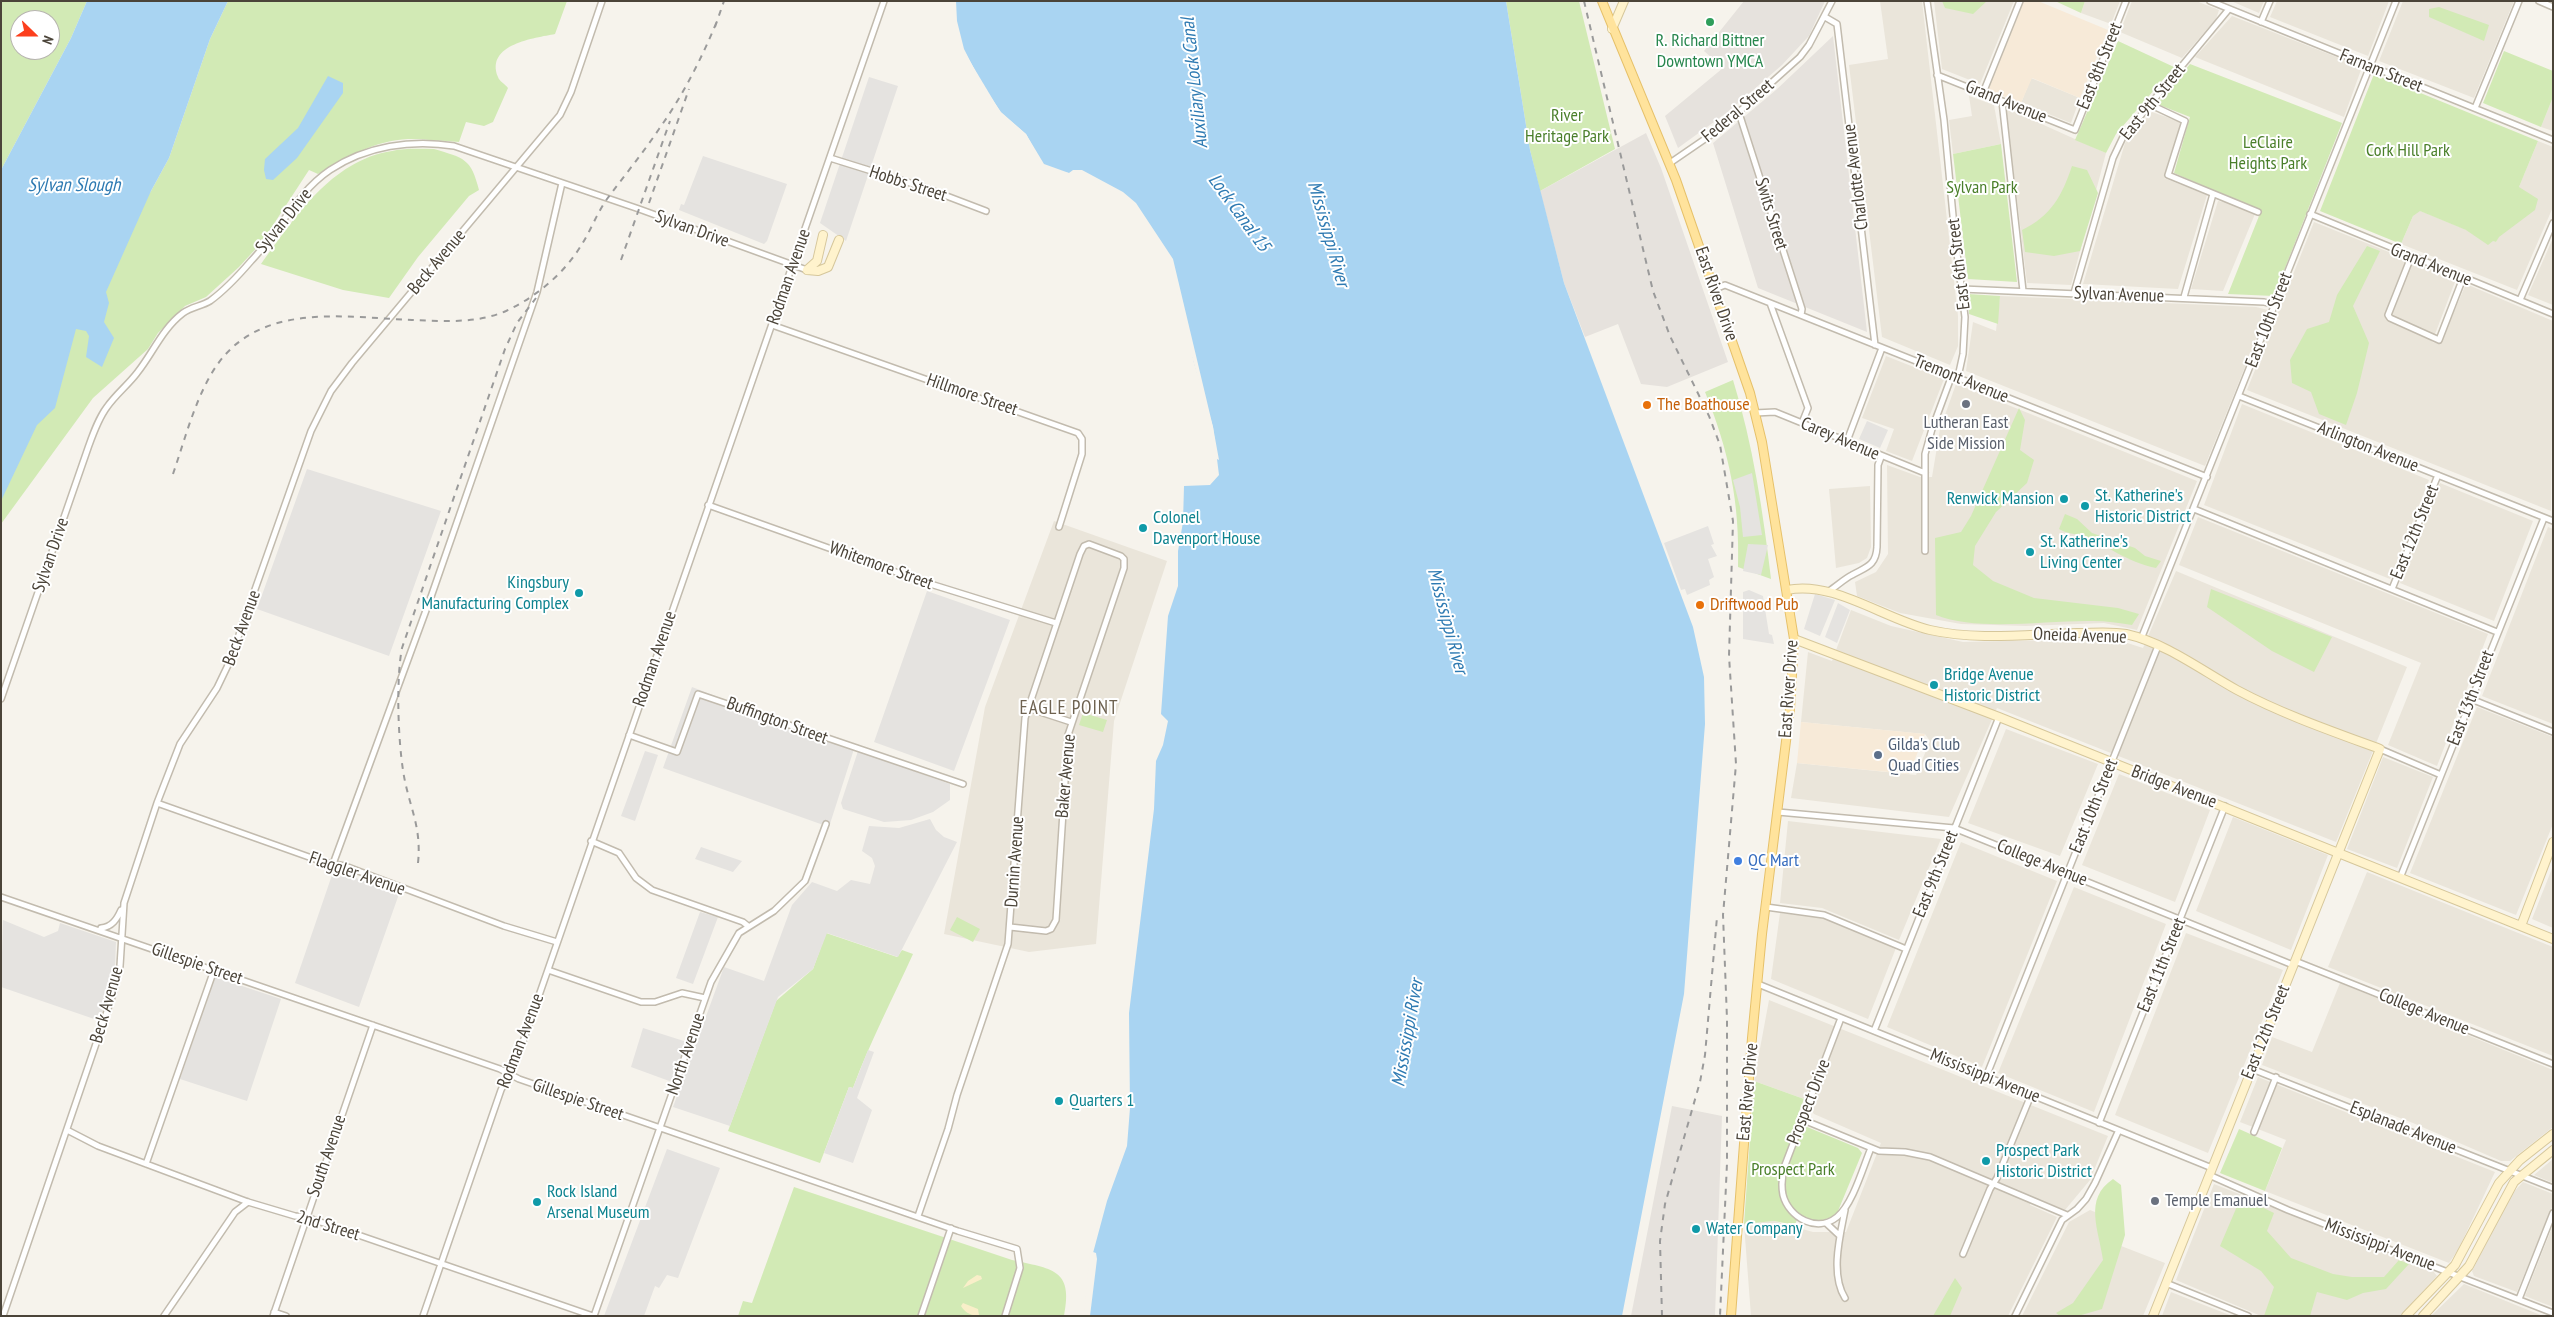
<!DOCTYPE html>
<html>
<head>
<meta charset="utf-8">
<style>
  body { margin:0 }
  #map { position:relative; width:2554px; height:1317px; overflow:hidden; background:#f6f3ec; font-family:"PT Sans Narrow",sans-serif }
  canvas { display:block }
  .frame { position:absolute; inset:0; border:2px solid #4b4439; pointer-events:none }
  .north { position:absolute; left:10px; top:10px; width:50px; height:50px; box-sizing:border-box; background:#fff; border:1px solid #b7b4b0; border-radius:50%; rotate:112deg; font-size:14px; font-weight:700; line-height:20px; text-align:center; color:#4b4439 }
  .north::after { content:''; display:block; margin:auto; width:18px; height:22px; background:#fc3f1d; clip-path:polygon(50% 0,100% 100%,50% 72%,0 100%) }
</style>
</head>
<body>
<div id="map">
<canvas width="2554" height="1317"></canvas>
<div class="frame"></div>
<div class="north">N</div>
</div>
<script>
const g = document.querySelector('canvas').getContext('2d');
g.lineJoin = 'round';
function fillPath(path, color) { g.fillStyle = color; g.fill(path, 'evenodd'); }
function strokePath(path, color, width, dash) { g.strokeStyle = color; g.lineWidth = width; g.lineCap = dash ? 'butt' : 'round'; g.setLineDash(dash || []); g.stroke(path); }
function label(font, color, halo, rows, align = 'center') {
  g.font = font + ' "PT Sans Narrow",sans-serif'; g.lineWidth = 4; g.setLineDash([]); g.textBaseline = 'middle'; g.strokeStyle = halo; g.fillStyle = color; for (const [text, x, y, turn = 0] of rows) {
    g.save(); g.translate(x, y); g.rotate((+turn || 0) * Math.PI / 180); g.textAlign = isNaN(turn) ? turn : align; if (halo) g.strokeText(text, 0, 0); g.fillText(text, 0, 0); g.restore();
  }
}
fillPath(new Path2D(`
  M1880,1H1922L1958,316V346L1950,365L1882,337L1849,65L1888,59Z
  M1934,1H2014L1980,84L1942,69Z
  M2085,1H2120L2111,24L2081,13Z
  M2132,1H2196L2219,10L2216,19L2182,58L2120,32Z
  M2231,1H2264L2259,13Z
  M2277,1H2389L2368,56L2270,17Z
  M2403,1H2514L2474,98L2379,61Z
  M2232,16L2362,67L2344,117L2195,57Z
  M2031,78L2080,98L2071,123L2021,103Z
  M1969,96L1994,105L2001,144L1953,154L1949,120L1972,116Z
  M2553,97V131L2541,127Z
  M2006,108L2106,153L2071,285L2027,283Z
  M2152,112L2181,122L2164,178L2207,195L2178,289L2083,284L2125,143Z
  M2538,141L2553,147V207L2517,290L2401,244L2416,209L2496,242Z
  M2218,201L2231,203L2255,214L2223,291L2191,289Z
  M2314,222L2456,279L2432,342L2440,344L2466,284L2553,321L2551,511L2247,390Z
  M2553,238V305L2528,295Z
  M2000,296L2256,307L2268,310L2205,466L1966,371L1973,322L1996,331Z
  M1886,356L1944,379L1912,461L1886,451L1894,429L1862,418Z
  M1956,384L2197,481L2137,630L2104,623L2026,626L1961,624L1900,613L1857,596L1855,582L1876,572L1888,554L1887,465L1920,477H1932L1940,429Z
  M2242,404L2429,480L2390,579L2204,505Z
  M2440,483L2533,521L2494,621L2400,583Z
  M1870,486L1871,547L1867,558L1859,563L1836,568L1829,489Z
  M2198,517L2488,634L2437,766L2388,745L2421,663L2179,565Z
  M1054,521L1167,561L1114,721L1096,944L1029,952L944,934L985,707Z
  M2548,527L2553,529V724L2482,696Z
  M2176,571L2407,667L2336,842L1997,708L1949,817L1791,798L1797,763L1916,775L1930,741L1925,734L1801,722L1808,652L1832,661L1851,610L1891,626L1963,642L2052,640L2079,643L2118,640L2143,648Z
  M2477,707L2553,737V824L2516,915L2410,873Z
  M2006,729L2098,764L2060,856L1968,823Z
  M2383,757L2433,777L2397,868L2347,849Z
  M2119,774L2210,810L2175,902L2082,865Z
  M2233,817L2328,855L2291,950L2196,911Z
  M1788,821L1941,839L1899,940L1822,908L1780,903Z
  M1961,842L2057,881L1982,1067L1887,1027Z
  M2553,866V928L2532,919Z
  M2367,872L2553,947V1056L2328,967Z
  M2074,887L2166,924L2094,1112L1998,1073Z
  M1780,913L1821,917L1896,948L1868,1019L1771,979Z
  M2186,933L2283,970L2208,1153L2115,1115Z
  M2340,983L2553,1070V1127L2510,1161H2501L2413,1123L2262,1065L2272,1037L2312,1052Z
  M1769,1000L2108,1136L2090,1180L2065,1210L2033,1197L2030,1205L2057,1217L2008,1316H1751L1744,1224L1774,1221L1813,1232H1846L1881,1143L1814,1114L1804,1099L1754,1081Z
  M2258,1077L2495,1172L2458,1250L2449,1263L2265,1191L2286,1140L2240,1122Z
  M2553,1159V1183L2534,1175Z
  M2523,1182L2553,1194V1205L2517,1292L2474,1276L2472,1271L2511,1195Z
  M2214,1184L2433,1271L2437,1276L2400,1316H2261L2176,1280Z
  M2090,1210L2124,1224L2116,1244L2165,1263L2143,1316H2022L2069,1222Z
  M2553,1225V1307L2525,1296Z
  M2464,1284L2543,1316H2431Z
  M2171,1292L2232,1316H2162Z`), '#eae5da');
fillPath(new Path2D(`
  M2024,1H2038L2108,30L2080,98L2032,78L2021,103L1988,90Z
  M1801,722L1925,734L1909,774L1797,763Z`), '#f7ead8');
fillPath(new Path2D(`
  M1744,1H1825L1809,36L1782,65L1729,111L1678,148L1665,116L1723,68L1704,51Z
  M1833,36L1867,332L1758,288L1713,143L1776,90Z
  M1646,133L1661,168L1728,362L1667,387L1641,384L1618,324L1585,337L1564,283L1540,191Z
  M1672,1106L1722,1116L1715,1316H1631Z`), '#e6e2dd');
fillPath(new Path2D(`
  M1,1H87L71,38L1,170ZM20,20H50V50H20Z
  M228,1H567L555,34C535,38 485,44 498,77C499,81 505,84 508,88L493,122L484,126L466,122L459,142C442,141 425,139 408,139C376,140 345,158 318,174L309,170L262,242L239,267L206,297L185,306L158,333L148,349L93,398L1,524V490L65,325L151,191L169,158L210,39Z
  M1506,1H1579L1615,149L1540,191L1530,150Z
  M1942,1H1987L1973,14L1945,8Z
  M2055,1H2085L2081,13Z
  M2439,7L2489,25L2484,41L2429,17V9Z
  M2118,41L2174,67L2116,134L2106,153L2075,140Z
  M2504,51L2553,71V97L2541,127L2483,103Z
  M2190,64L2342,123L2274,296L2228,294L2261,211L2174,173L2190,117L2157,104Z
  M2374,74L2538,141L2519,187L2538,199L2535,210L2499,237L2496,242L2493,241L2488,245L2466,230L2420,211L2413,216L2401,244L2320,211Z
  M2001,144L2017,282L1968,279L1953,154Z
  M434,149C464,158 471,158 479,190L469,196L418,257L389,298L343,290L261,264C294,219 331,160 392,151C405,148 420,149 434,149Z
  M2072,166L2087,170L2098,193L2080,251L2054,256L2025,252L2022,230C2051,216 2062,196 2072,166Z
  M2367,246L2380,251L2353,306L2369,343L2357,393L2346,425L2319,414L2311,392L2292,383L2290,360L2307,329L2329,322L2337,295Z
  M1968,294L2000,296L1998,324L1969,314Z
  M1733,380C1753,444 1763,512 1771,579L1738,567C1740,503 1729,451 1705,392Z
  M2019,408L2025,420L2020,450L2034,460L2027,483L1996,512L1975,546L1973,565L1993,581L2034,598L2118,608L2139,614L2132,625C2119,623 2106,621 2093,621C2047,620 1978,632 1936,615L1935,538L1961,532L1971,516Z
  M2065,514L2077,519L2092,533L2135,548L2145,556L2161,561L2156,568C2126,562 2108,545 2081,536C2073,533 2067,534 2059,529Z
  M2211,589L2332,637L2314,672L2272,651L2207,607Z
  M1083,713L1107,720L1103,732L1079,725Z
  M957,917L980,929L973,942L950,930Z
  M826,933L897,957L902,950L913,954C893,998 870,1042 853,1088L849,1087L820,1163L728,1131L776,1001L813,969Z
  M1754,1081L1804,1099L1795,1122L1858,1148L1862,1153L1838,1211L1832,1217L1816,1222L1799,1214L1795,1225L1774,1221L1744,1224Z
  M2239,1129L2282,1148L2265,1191L2220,1173Z
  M2113,1179L2121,1185L2125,1235L2102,1309L2078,1316H2060L2056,1313L2073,1303L2103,1260C2099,1230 2083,1199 2113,1179Z
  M794,1187L1012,1260C1051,1269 1074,1268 1064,1316H738L743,1301L752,1303Z
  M2241,1197L2274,1213L2267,1231L2291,1258L2333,1274L2352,1277H2384L2399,1260L2409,1264L2386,1289L2363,1293L2347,1300L2317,1292L2310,1316H2264L2274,1287L2261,1271L2220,1246Z
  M1955,1278L1962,1288L1950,1316H1933Z`), '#d2eab5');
fillPath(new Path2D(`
  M977,1275L981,1276L982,1279L963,1288L968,1281Z
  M963,1303L978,1309L979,1315C973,1317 964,1312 961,1306Z`), '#f9efc9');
fillPath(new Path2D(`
  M869,77L898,86L846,241L820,223Z
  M703,156L787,184L767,241L764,244L679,210L681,204L684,205Z
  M1867,421L1888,430L1880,448L1859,439Z
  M307,469L441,511L389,656L257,609Z
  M1752,473L1762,535L1743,537L1740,507L1733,480Z
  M1708,526L1714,544L1711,545L1717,556L1708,559L1714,577L1709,580L1710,585L1687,595L1685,589L1681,590L1664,543Z
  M1748,544L1768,545L1761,575L1743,571Z
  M1749,590L1763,596L1769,634L1772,635L1774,644L1743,639V592Z
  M927,591L1010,620L954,771L874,742Z
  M1815,594L1835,600L1820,636L1804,629Z
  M1838,603L1850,610L1837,643L1825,637Z
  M692,687L854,749L829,827L663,768Z
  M645,751L658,755L635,821L621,816Z
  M858,751L950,784V800L933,812L911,820L884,822L843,809L841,803Z
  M930,819L936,830L944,837L957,842L898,957L827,933L813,969L778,997L730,1126L673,1107L724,967L764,981L792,905L812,882L837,891L851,880L870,884L875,866L872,858L862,851L869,826L899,828Z
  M701,847L742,861L733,872L695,859Z
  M340,872L399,894L359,1007L295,983L332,875Z
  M700,912L718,917L693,984L676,978Z
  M3,920L44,937L58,931L60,923L116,942L115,966L100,1021L1,987Z
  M215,977L281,999L247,1101L180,1079Z
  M643,1028L687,1042L672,1082L631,1067Z
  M868,1050L874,1052L857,1098L872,1110L853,1163L824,1153L849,1087L853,1088Z
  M667,1149L720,1168L678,1278L667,1275L659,1288L655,1286L644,1316H604Z`), '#e5e3e0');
fillPath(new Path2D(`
  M87,1H228L210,39L169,158L151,191L106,292L109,303L104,322L114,338L102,367L86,357L89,336L86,331L76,329L55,408L37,425L1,501V170L71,38Z
  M955,1H1506L1530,150L1564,283L1693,627L1704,677L1705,724L1684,994L1622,1316H1085L1093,1253L1107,1201L1127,1146L1130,1108L1129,1013L1154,809L1156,761L1163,745L1168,721L1161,714L1168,616L1178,586V551L1183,522L1184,486L1210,485L1219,475L1213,427L1194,363L1172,260L1130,200L1080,171L1069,173L1052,171L1043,166L1026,134L1001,113L962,48L954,18Z
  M328,76L343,83V93L297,158L273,180L266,179L264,170L265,159L298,128Z`), '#a9d4f2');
fillPath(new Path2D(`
  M952,1H956L957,21L964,49L983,86L1001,112L1026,134L1044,164L1069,173L1073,170H1082L1123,192L1136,203L1173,259L1213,427L1219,460L1215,458L1211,427L1190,349L1170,261L1128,202L1080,174H1053L1042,168L1024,135L1008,120L999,115L964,57L954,25Z
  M1090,1251L1096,1253L1097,1259L1090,1316H1084Z`), '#f6f3ec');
const street = new Path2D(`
  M1927,1L1944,120L1955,237L1965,317L1963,354L1958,377
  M2210,1L2553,140
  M2539,1L2553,7
  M1825,17L1837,24L1875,345
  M2261,22L2270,1
  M1937,75L2075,130L2126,1
  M1983,93L2020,1
  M2002,101L2023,291
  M2149,104L2185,121L2168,175L2258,212
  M2475,108L2519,1
  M1739,113L1802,309L1801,315
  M830,158L923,187L986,211
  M1670,163L1721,128L1800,57L1809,45L1832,1
  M2310,214L2553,314
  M2411,257L2388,315L2390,318L2439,340L2463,278
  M1715,289L1725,285L2207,477
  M1962,289L2264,302L2275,305
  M2074,293L2113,158L2123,137L2229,9
  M2184,297L2213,194
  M2520,300L2553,223
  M1770,303L1808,408L1802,423
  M772,325L1078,433L1082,439V454L1059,527
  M2239,396L2553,521
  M1755,413L1775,412L1925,473
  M1847,441L1882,348
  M708,505L924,582L1056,623
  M2194,509L2497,632
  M1925,551V454L1932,429L1952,375
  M2392,589L2438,475
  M1829,591C1837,586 1844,579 1852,575C1866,567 1876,566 1877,547L1878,465L1881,457
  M2141,639L2396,1
  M1,699L88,448C93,434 98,419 107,407C116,394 128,385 137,373C153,353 162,329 183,313C191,307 202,306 210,301C225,290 239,275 251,261C279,232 296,193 330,170C366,146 412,139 454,146L639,209L807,270
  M2471,699L2553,732
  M1028,708L1071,722
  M629,735L677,752L698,694L963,784
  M2380,749L2441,775
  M157,803L323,862L345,866L504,926L557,942
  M1778,812L1954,828L2293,965
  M591,841L619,853L636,878L652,890L743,922L748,926
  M333,864L432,594L537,292L562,183
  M2400,878L2544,518
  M1,897L500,1069L519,1079L958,1231L1017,1249L1020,1268L1005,1316
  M1766,907L1824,915L1906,949
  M101,928C112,927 117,919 121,910
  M2295,961L2553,1064
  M548,970L641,1002H655L682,993L705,998
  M1758,984L2212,1168
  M1841,1018L1785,1165C1782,1175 1781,1185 1783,1195C1789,1218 1817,1233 1837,1217C1853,1204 1863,1167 1871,1148
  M1874,1031L1999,717
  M2252,1069L2553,1188
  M1986,1077L2158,646
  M1801,1119L1879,1151L1905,1152L1930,1157L2067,1215
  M2099,1123L2225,806
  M67,1130L98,1146L248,1202L295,1216L306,1217L593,1316
  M2254,1132L2276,1077
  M146,1164L214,970
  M2209,1175L2288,1210L2553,1313
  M918,1216L948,1129L957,1095L1008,944L1025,718L1080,554L1084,546L1089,544L1121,556L1124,559V568L1068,735L1056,920L1051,929L1046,931L1010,927
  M1826,1223L1840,1236
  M1963,1254L1990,1189L1997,1178L2031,1095
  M2166,1283L2248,1316
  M1845,1298C1830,1274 1840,1236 1845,1210
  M2519,1299L2553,1213
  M274,1312L286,1316
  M3,1316L114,991L120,966L124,903L157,803L180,744L217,688L229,663L311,431L331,391L352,363L560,115L571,92L602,1
  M164,1316L235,1212L248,1202
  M273,1316L373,1025
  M423,1316L501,1090L518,1056L884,1
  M594,1316L711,982L739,933L774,911L805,881L826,824
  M921,1316L951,1228
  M2015,1316L2062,1220L2077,1209L2086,1199L2095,1183L2118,1132`);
const secondary = new Path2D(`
  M1612,29L1624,1
  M807,270L818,271L828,267L839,240
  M807,270L817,261L823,235
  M1787,590C1833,580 1884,619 1930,630C1978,641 2028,634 2077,633C2093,633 2110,631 2126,634C2166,643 2201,670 2237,690C2282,714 2331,731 2380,749L2153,1316
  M1794,639L1999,717L2553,939
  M2521,926L2553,842
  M2406,1316L2455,1265L2499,1183L2520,1160L2553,1134
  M2423,1316L2469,1266L2514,1182L2553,1150`);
const primary = new Path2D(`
  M1602,1L1676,180L1750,393L1762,442L1794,639L1790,709L1762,934L1752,1038L1731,1316`);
strokePath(street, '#c2bbae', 8);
strokePath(secondary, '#d6c79b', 10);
strokePath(primary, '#e6c16a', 10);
strokePath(street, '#fff', 5);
strokePath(secondary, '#fff3cd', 8);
strokePath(primary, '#ffe39c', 8);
strokePath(new Path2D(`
  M1584,1L1653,291L1670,336L1709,416L1720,445L1733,521L1729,656L1736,764L1723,915L1727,1019V1163L1720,1316
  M715,27L724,1
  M649,203L689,89
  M621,260L670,121
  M173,474C184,442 193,407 209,378C251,300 339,317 412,320C443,321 476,324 506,311C536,297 565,273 582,244C591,230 597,213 607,199C624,176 643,153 659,129C682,97 702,58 717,21
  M418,863C422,825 408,805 403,770C398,738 396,679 402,648L505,349L517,323L536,298
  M1662,1316L1660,1241L1665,1204L1700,1082L1705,1055L1717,917`), '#9a9a9a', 2, [6, 6]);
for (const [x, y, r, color] of [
  [1710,22,5,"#2e9e5b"],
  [1966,404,5,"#6b7280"],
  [1647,405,5,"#e8710a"],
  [2064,499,5,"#0f9aa8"],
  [2085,506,5,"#0f9aa8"],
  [1143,528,5,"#0f9aa8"],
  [2030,552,5,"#0f9aa8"],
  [579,593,5,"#0f9aa8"],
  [1700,605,5,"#e8710a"],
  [1934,685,5,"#0f9aa8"],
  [1878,755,5,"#5c6f8a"],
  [1738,861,5,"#3f7fe0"],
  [1059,1101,5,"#0f9aa8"],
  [1986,1161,5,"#0f9aa8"],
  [2155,1201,5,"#6b7280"],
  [537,1202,5,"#0f9aa8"],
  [1696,1229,5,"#0f9aa8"]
]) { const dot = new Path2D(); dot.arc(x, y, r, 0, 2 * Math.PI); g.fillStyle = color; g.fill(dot); strokePath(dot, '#fff', 2); }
label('18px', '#27864d', '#fff', [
  ["R. Richard Bittner",1710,41],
  ["Downtown YMCA",1710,62]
]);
label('18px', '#4b4439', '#fff', [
  ["East 8th Street",2100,66,-68],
  ["Farnam Street",2381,71,22],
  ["Grand Avenue",2006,102,22],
  ["East 9th Street",2153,102,-51],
  ["Federal Street",1738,111,-40],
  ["Charlotte Avenue",1856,177,-97],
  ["Hobbs Street",908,184,18],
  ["Swits Street",1771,214,73],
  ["Sylvan Drive",284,221,-51],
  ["Sylvan Drive",692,229,20],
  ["Beck Avenue",437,262,-50],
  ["East 6th Street",1959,264,-97],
  ["Grand Avenue",2431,265,22],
  ["Rodman Avenue",789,277,-71],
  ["East River Drive",1716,294,71],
  ["Sylvan Avenue",2119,295,2],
  ["East 10th Street",2269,320,-69],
  ["Tremont Avenue",1961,379,22],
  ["Hillmore Street",972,395,19],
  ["Carey Avenue",1840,439,23],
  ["Arlington Avenue",2368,447,22],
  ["East 12th Street",2415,532,-68],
  ["Sylvan Drive",51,555,-71],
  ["Whitemore Street",881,566,20],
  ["Beck Avenue",242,628,-70],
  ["Oneida Avenue",2080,636,2],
  ["Rodman Avenue",655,659,-71],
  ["East River Drive",1789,689,-86],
  ["East 13th Street",2471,698,-69],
  ["Buffington Street",777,721,20],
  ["Baker Avenue",1066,776,-85],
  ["Bridge Avenue",2174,787,21],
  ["East 10th Street",2094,806,-68],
  ["Durnin Avenue",1015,862,-86],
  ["College Avenue",2042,863,22],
  ["Flaggler Avenue",357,874,19],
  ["East 9th Street",1936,874,-68],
  ["Gillespie Street",197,964,19],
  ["East 11th Street",2162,965,-68],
  ["Beck Avenue",107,1005,-74],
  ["College Avenue",2424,1012,22],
  ["East 12th Street",2266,1032,-68],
  ["Rodman Avenue",521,1041,-69],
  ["North Avenue",686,1054,-71],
  ["Mississippi Avenue",1985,1076,22],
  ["East River Drive",1748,1092,-85],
  ["Gillespie Street",578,1100,19],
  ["Prospect Drive",1809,1102,-69],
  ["Esplanade Avenue",2403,1128,22],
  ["South Avenue",327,1156,-71],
  ["2nd Street",328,1226,17],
  ["Mississippi Avenue",2380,1245,21]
]);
label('18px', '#4a7f2a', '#fff', [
  ["River",1567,116],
  ["Heritage Park",1567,137],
  ["LeClaire",2268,143],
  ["Heights Park",2268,164],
  ["Cork Hill Park",2408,151],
  ["Sylvan Park",1982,188],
  ["Prospect Park",1793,1170]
]);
label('18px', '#c56008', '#fff', [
  ["The Boathouse",1657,405],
  ["Driftwood Pub",1710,605]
], 'left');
label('18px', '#5b616d', '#fff', [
  ["Lutheran East",1966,423],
  ["Side Mission",1966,444],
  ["Temple Emanuel",2165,1201,"left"]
]);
label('18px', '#0d838f', '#fff', [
  ["St. Katherine's",2095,496],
  ["Historic District",2095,517],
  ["Renwick Mansion",2054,499,"right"],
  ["Colonel",1153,518],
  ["Davenport House",1153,539],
  ["St. Katherine's",2040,542],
  ["Living Center",2040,563],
  ["Kingsbury",569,583,"right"],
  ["Manufacturing Complex",569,604,"right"],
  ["Bridge Avenue",1944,675],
  ["Historic District",1944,696],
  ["Quarters 1",1069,1101],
  ["Prospect Park",1996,1151],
  ["Historic District",1996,1172],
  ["Rock Island",547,1192],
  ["Arsenal Museum",547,1213],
  ["Water Company",1706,1229]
], 'left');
label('18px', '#4e5e75', '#fff', [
  ["Gilda's Club",1888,745],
  ["Quad Cities",1888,766]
], 'left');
label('18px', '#366cbe', '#fff', [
  ["QC Mart",1748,861]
], 'left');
label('italic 19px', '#2e7ab2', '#fff', [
  ["Auxiliary Lock Canal",1195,83,-96],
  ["Sylvan Slough",74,186],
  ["Lock Canal 15",1239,213,54],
  ["Mississippi River",1328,234,74],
  ["Mississippi River",1447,621,75],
  ["Mississippi River",1408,1033,-80]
]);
g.letterSpacing = '1px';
label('19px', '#6e6250', '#fff', [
  ["EAGLE POINT",1069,709]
]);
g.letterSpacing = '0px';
</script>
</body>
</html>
